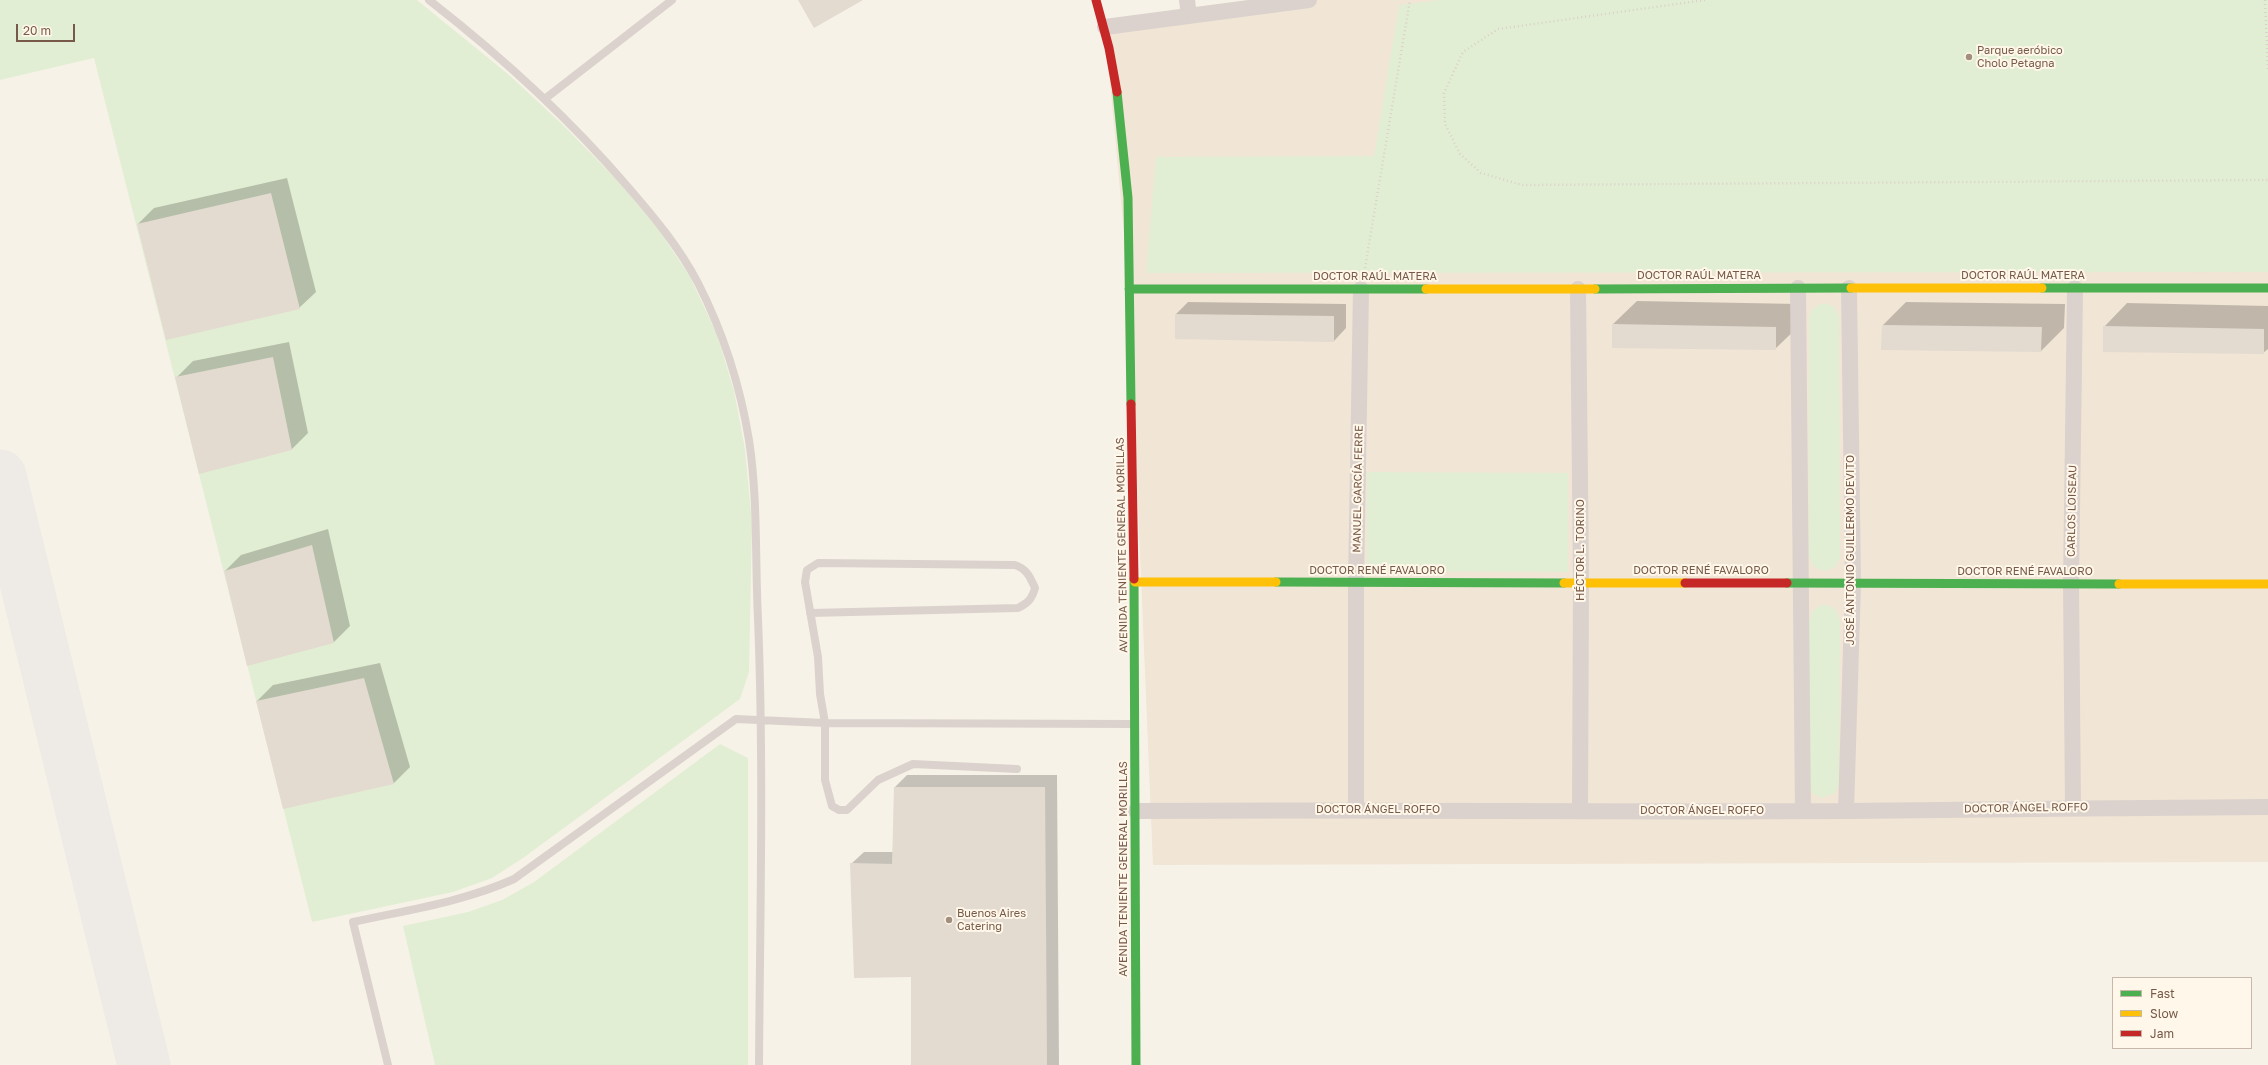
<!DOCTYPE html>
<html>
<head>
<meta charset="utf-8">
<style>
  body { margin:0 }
  #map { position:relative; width:2268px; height:1065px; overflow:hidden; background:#f7f2e8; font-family:"Golos Text",sans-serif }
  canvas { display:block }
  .legend { position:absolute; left:2112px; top:977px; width:140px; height:72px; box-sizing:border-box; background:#fff7e9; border:1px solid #c8b8a9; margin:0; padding:5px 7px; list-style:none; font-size:12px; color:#765948 }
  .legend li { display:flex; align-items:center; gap:8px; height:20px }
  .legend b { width:20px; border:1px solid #c8b8a9 }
  .scale { position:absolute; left:16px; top:24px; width:59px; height:18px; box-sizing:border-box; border:2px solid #765948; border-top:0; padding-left:5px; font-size:12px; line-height:14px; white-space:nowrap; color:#765948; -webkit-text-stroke:3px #fff7e9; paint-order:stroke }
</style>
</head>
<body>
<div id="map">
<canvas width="2268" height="1065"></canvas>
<ul class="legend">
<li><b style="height:5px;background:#4caf50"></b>Fast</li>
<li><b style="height:5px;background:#ffc107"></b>Slow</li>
<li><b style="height:5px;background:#c62828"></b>Jam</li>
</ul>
<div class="scale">20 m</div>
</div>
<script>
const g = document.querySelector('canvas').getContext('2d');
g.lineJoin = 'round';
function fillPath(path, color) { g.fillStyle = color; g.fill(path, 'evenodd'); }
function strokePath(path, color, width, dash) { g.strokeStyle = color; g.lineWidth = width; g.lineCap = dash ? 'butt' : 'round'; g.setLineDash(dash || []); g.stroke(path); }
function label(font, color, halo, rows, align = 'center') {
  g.font = font + ' "Golos Text",sans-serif'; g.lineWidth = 4; g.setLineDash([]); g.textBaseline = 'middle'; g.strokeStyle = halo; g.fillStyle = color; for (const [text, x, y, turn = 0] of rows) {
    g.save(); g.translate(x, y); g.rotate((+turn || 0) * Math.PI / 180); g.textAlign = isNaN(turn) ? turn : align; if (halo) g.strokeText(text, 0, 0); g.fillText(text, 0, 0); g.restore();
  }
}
fillPath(new Path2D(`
  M1309,0H2268V862L1153,865L1129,289L1105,27Z`), '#f1e5d5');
fillPath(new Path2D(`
  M0,0H417L508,74L563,125L618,181L659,230L690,277L717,334L734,391L745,449L752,524L749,672L740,699L523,858L492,878L453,892L312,922L94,58L0,80Z
  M1440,0H2268V272L1146,273L1156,157L1374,156L1399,5Z
  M1825,303L1834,307L1839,316L1840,558C1836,571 1824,574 1813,566L1809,556V319L1811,310L1820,304Z
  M1367,472L1568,473V572L1367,571Z
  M1821,605C1832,604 1839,610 1840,622L1839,784L1835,793L1821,798L1812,793L1809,788V621L1812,611Z
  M720,744L748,758V1065H435L403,926L468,912L502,900L534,882Z`), '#e2eed3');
fillPath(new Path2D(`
  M287,178L316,292L299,308L138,224L154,208Z
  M1637,301L1799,304V326L1775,349L1613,324Z
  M1188,302L1346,304V328L1334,341L1176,338V314Z
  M1906,302L2065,304L2064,328L2041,351L1882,349L1883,325Z
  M2127,303L2268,306V349L2263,353L2104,327Z
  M289,342L308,433L292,449L177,377L193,361Z
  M328,529L350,626L334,642L225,571L241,555Z
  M380,663L410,767L394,783L257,701L273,685Z
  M907,775H1057L1059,1065H912V976L851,864L864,852H893L895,787Z`), '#0003');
strokePath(new Path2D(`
  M0,476L144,1065`), '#eeeae6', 53);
fillPath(new Path2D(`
  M798,0H863L814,28Z
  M271,193L300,309L166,340L137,224Z
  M1175,314L1334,316V342L1175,339Z
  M1612,324L1776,327V350L1612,348Z
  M1882,325L2042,327L2041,352L1881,350Z
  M2103,326L2264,329V354L2103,352Z
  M273,357L292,450L199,474L175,377Z
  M312,545L334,643L247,666L224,571Z
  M364,678L394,784L283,809L256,701Z
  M894,787H1045L1047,1065H911V977L854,978L850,863L892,864Z`), '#e3dad0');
strokePath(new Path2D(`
  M1705,0L1498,29L1463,52L1444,93L1445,124L1460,154L1481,173L1522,185L2268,180
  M2265,0L2268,70
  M1365,268L1410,0`), '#d9d1cb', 2.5, [1, 3]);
strokePath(new Path2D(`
  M429,0C501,56 568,117 628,187C654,217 679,247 698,283C723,332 740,385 749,440C758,499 755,560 758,619C764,767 760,916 759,1065
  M546,98L672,0
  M810,613L1018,608C1028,603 1032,599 1035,588C1030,577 1027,569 1015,565L818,563L807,570L805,582L818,657L820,694L825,723V780L832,806L839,810H847L878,780L913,764L1017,769
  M388,1065L353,922C407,910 463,902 514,879L736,719L825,723L1135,724`), '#dbd2cd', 8);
strokePath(new Path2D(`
  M1187,0L1189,16
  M1105,27L1309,0
  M1798,288L1803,811
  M1578,289L1581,583L1580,810
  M2073,807L2071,584L2075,288
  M1356,809V583L1361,289
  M1136,811C1373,809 1610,813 1847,811C1987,810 2128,807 2268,807
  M1846,811L1853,583L1849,288`), '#dbd2cd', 16);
strokePath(new Path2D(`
  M1117,92L1128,198L1131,404
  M2042,288H2268
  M1129,289H1426
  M1595,289L1851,288
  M1134,579L1136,1065
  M1276,582L1564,583
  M1787,583L2119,584`), '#4caf50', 9);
strokePath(new Path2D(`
  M1851,288H2042
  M1426,289H1595
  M1135,582H1276
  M1564,583H1685
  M2119,584H2268`), '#ffc107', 9);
strokePath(new Path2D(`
  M1096,0L1109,48L1117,92
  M1131,404L1134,579
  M1685,583H1787`), '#c62828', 9);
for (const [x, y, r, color] of [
  [1969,57,4,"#a38f80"],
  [949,920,4,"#a38f80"]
]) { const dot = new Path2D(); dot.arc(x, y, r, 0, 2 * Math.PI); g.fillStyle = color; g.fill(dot); strokePath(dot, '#fff7e9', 1.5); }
label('11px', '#765948', '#fff7e9', [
  ["Parque aeróbico",1977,51],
  ["Cholo Petagna",1977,64],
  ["Buenos Aires",957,914],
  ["Catering",957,927]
], 'left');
label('11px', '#765948', '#fff7e9', [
  ["DOCTOR RAÚL MATERA",1699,276],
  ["DOCTOR RAÚL MATERA",2023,276],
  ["DOCTOR RAÚL MATERA",1375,277],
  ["MANUEL GARCÍA FERRE",1358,489,-89],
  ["CARLOS LOISEAU",2072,511,-89],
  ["AVENIDA TENIENTE GENERAL MORILLAS",1122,545,-91],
  ["HÉCTOR L. TORINO",1581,550,-90],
  ["JOSÉ ANTONIO GUILLERMO DEVITO",1851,550,-90],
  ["DOCTOR RENÉ FAVALORO",1377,571],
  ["DOCTOR RENÉ FAVALORO",1701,571],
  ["DOCTOR RENÉ FAVALORO",2025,572],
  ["DOCTOR ÁNGEL ROFFO",2026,808,-1],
  ["DOCTOR ÁNGEL ROFFO",1378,810],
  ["DOCTOR ÁNGEL ROFFO",1702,811],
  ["AVENIDA TENIENTE GENERAL MORILLAS",1124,869,-90]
]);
</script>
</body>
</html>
